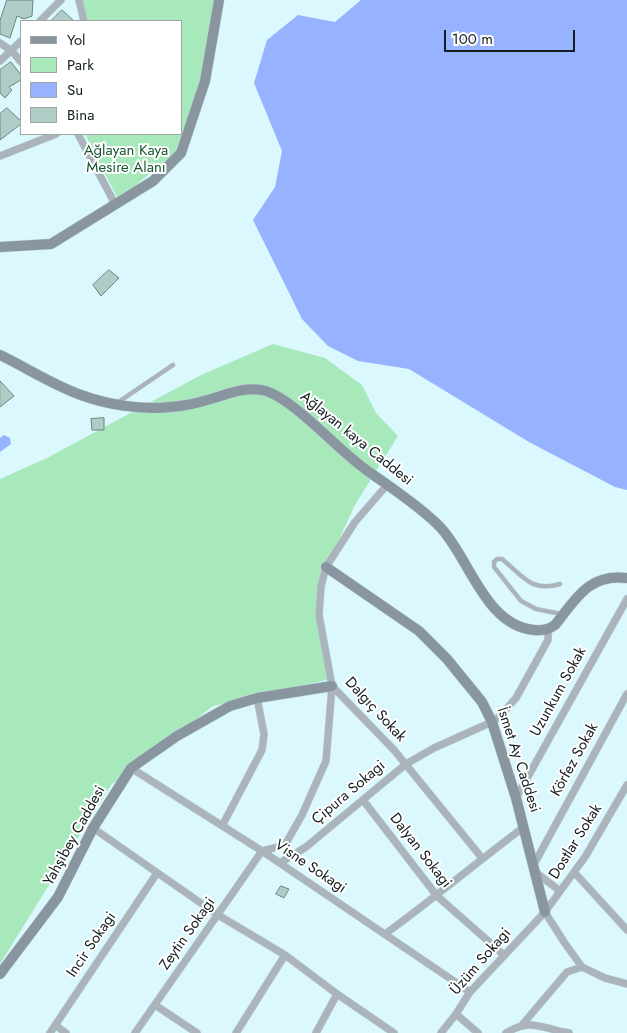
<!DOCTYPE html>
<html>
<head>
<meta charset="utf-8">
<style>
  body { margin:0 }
  #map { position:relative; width:627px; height:1033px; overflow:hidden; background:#dbf8fe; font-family:Jost,sans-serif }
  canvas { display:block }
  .legend { position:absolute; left:20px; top:20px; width:162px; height:115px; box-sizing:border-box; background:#fff; border:1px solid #a1a5a6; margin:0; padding:6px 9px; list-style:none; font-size:15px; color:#141e20 }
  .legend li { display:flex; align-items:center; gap:10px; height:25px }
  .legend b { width:25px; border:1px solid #a1a5a6 }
  .scale { position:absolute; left:444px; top:30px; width:131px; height:22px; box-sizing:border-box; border:2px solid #141e20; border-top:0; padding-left:6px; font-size:15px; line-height:18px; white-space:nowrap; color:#141e20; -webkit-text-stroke:4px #fff; paint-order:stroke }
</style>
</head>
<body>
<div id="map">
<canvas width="627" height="1033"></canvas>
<ul class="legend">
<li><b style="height:6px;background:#8996a0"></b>Yol</li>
<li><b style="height:14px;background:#a7e9bb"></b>Park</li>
<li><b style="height:14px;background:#97b2fe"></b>Su</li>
<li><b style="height:14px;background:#b0ccc6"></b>Bina</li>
</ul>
<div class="scale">100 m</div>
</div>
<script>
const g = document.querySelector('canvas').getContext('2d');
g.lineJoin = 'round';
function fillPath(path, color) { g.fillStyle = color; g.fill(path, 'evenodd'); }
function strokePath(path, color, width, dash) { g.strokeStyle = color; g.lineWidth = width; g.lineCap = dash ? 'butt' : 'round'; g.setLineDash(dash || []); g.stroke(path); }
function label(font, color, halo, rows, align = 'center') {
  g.font = font + ' Jost,sans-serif'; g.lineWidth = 4; g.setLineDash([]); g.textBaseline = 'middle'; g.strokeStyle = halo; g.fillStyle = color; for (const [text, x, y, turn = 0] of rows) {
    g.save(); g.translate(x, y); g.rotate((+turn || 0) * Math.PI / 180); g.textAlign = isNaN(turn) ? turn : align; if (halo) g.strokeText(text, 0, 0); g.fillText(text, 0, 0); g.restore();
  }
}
fillPath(new Path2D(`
  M78,0H215L200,84L175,153L120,198L117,197L85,134H181V21H87L80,7Z
  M273,344L325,358L362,385L376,413L398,436L355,505L326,567L319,602L331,679L213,706L111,785L0,964V479L47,458L201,375Z`), '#a7e9bb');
fillPath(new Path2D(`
  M361,0H627V490L615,487L529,442L409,369L358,361L328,346L302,319L253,220L275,187L282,151L254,83L267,40L298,15L335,22Z
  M4,435L10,438L11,444L0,452V455V438Z`), '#97b2fe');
const building = new Path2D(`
  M7,0H33L32,16L24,19L17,16L10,38L0,34V21Z
  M62,10L74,21H51Z
  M11,62L21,75V80L9,87L12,90L5,98L0,93V70Z
  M7,108L21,121V124L0,140V114Z
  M109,270L119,278L101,296L93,285Z
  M0,381L14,396L0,407Z
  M104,418V430H92L91,419Z
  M281,886L289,889L284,898L276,894Z`);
fillPath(building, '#b0ccc6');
strokePath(building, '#6b8681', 1);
const lane = new Path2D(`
  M117,403L173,365
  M560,584C531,593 522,575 502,559H497L494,562V567L521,601L536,609L561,614`);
const street = new Path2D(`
  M79,0L84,21
  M40,21L61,0
  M0,43L12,51L21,62
  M0,61L21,41
  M78,134L115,204
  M0,156L56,134
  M387,485L355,522L326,567L321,586L319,615L332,686L394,750L482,858
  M131,768L262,851L470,992
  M516,798L627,599
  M363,800L437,896L504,955
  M222,826L262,750L264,734L257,698
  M93,828L218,915L285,955L337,994L394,1033
  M280,863L306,847L406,764L434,748L492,722L500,716L516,698L548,640V630
  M533,866L627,694
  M534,871L560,891
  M574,872L627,930
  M545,912L564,942L582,967
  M385,934C432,900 477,862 524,827
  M155,1005L197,1033
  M456,1014L478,1033
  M55,1025L66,1033
  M522,1025L567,972L582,967L605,978L627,984
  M50,1033L157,873
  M135,1033L262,851L285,845L302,815L326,761L332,686
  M236,1033L285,955
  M316,1033L337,994
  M441,1033L456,1014L470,992L545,912L585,857L627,785
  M506,1033C531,1017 543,1029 569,1033`);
const secondary = new Path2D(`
  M0,247L51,244L153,181L181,153L205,81L219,0
  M0,355C27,368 53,385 81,395C108,405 142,410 170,407C183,406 195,404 207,400C226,395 247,385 266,391C292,399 332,443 355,461C364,469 375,476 385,483C404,497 425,511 441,528C470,560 486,626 534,630C542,631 548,630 555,625C576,599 589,573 627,578
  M326,567L419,631L447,659L482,702L492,722L516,798L545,912
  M0,974L58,897L93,828L131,768L177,736L230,706L257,698L332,686`);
strokePath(lane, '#bbd5da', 5);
strokePath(street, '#bbd5da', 8);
strokePath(secondary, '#bbd5da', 11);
strokePath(lane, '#abb4bb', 4);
strokePath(street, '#abb4bb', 7);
strokePath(secondary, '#8996a0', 10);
label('15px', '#1a5633', '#fff', [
  ["Ağlayan Kaya",126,151],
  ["Mesire Alanı",126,168]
]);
label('15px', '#141e20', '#fff', [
  ["Ağlayan kaya Caddesi",356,439,39],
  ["Uzunkum Sokak",559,692,-61],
  ["Dalgıç Sokak",375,710,47],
  ["İsmet Ay Caddesi",518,760,72],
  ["Körfez Sokak",575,760,-61],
  ["Çipura Sokagi",349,793,-40],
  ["Yahşibey Caddesi",75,836,-61],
  ["Dostlar Sokak",576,842,-58],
  ["Dalyan Sokagi",420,851,52],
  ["Visne Sokagi",310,867,34],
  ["Zeytin Sokagi",188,934,-55],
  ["Incir Sokagi",92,945,-56],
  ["Üzüm Sokagi",481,962,-49]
]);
</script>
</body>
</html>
